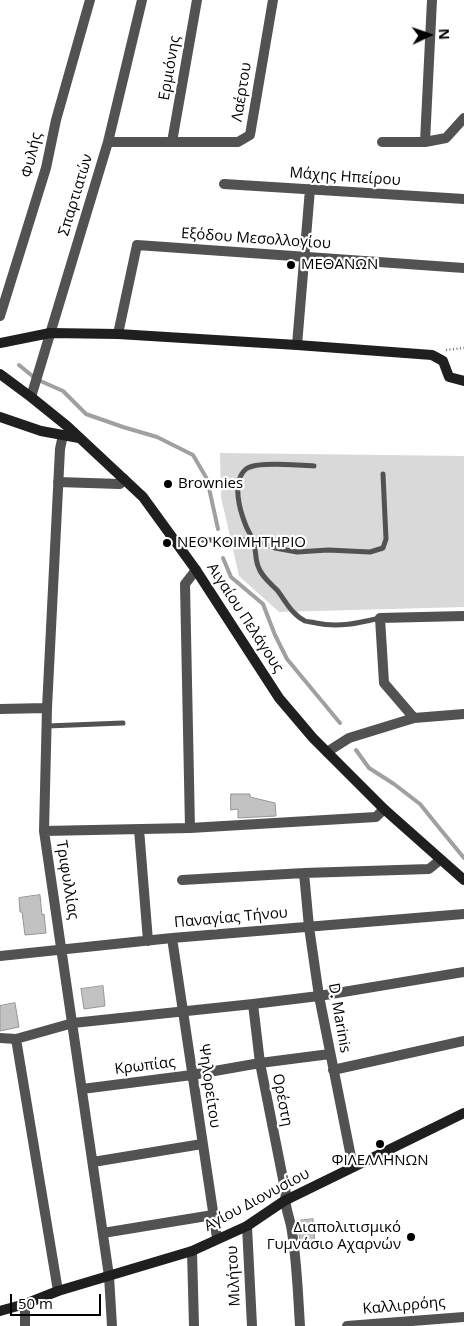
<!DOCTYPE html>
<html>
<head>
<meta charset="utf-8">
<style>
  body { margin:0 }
  #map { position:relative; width:464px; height:1326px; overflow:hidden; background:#fff; font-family:"Open Sans",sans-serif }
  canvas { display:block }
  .north { position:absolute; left:404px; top:10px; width:50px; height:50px; -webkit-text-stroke:4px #fff; paint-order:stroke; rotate:87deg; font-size:14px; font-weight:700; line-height:20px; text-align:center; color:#000 }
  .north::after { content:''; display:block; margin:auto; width:18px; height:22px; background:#000; clip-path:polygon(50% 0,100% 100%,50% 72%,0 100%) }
  .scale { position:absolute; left:10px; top:1294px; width:91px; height:22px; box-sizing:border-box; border:2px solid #000; border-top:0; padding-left:6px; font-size:15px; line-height:18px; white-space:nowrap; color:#000; -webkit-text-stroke:4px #fff; paint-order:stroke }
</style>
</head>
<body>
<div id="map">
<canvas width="464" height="1326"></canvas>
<div class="north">N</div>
<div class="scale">50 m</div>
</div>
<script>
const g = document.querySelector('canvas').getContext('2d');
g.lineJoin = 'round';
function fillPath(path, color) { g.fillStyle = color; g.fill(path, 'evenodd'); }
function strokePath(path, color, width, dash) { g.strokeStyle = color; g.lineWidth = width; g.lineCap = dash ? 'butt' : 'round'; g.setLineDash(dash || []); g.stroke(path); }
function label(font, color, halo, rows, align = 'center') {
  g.font = font + ' "Open Sans",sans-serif'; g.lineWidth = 4.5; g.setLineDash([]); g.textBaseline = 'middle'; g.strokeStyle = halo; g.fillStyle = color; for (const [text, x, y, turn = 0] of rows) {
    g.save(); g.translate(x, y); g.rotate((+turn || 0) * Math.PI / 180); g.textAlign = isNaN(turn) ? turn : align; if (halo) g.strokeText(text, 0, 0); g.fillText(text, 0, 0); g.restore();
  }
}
fillPath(new Path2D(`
  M220,453L464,456V607L279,612L239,576L221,497Z`), '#d9d9d9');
strokePath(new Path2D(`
  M19,365L36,379L63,391L86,414L123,427L157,437L193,455L207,479L218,529
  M223,558L231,577L263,604L275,635L287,659L340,723
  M356,750L369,768L394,784L420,804L441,830L464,858`), '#a0a0a0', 4);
const building = new Path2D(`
  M231,794H250V797L275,803L276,816L238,818V809L231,810Z
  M40,895L42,915L44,914L46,933L25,935L22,912H20L19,898Z
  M103,986L105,1006L84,1009L81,989Z
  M15,1003L19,1027L0,1031V1006Z
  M313,1219L315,1245L301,1247L297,1221Z`);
fillPath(building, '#c2c2c2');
strokePath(building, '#969696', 1);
strokePath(new Path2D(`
  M446,350L464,348`), '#747474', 2.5, [1, 2.5]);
strokePath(new Path2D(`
  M314,466C301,465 255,461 246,469C231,482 240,511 246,526C248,531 251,535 253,540C256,548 255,558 258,566C261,576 270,583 277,590C285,600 292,615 305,621C308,622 313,622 316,623C338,628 359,623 380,618
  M176,540H253L275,548L297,552L328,550L370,552L383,548L386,539L383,474
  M47,726L123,723`), '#525252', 5);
strokePath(new Path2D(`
  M108,142H238L250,135L273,0
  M172,142L197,0
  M382,142H425L446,138L464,118
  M425,142L432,0
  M224,184L464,199
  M0,316L46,168L56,120L90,0
  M118,334L137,245L464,268
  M297,345L310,189
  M31,397L108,142L142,0
  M63,435L60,449L47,708L44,831L109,1276L112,1326
  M58,482L120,484L124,479
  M464,616L380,618L384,683L414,718L464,714
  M0,709L47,708
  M327,752L349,738L414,718
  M190,828L185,584L196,570
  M139,829L148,941
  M44,831L190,828L376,817L384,809
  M304,873L309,927L319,996L353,1167
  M182,880L304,873L429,869L440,860
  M172,938L217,1238
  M0,956L172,938L464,914
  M253,1004L260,1063L286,1194C283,1204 291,1220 292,1232C297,1263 298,1295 300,1326
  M0,1038L16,1039L73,1023L253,1004L319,996L464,972
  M16,1039L58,1291
  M333,1070L464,1041
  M82,1089L192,1075L260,1063L330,1054
  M93,1162L202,1144
  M247,1226L252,1326
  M103,1233L213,1215
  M192,1251L194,1326
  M25,1326V1304
  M347,1326L464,1317`), '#525252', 10);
strokePath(new Path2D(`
  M0,343L50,333L118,334L297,345L432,355L443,361L449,377L464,381
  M0,374L31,397L67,426L143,497L196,570L279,698L313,738L384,809L464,880
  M0,417L41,431L79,438
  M0,1311L25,1304L58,1291L192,1251L247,1226L284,1201L464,1113`), '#1f1f1f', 10);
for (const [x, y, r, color] of [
  [291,265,5,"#000"],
  [168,484,5,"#000"],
  [167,543,5,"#000"],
  [380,1144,5,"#000"],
  [411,1237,5,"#000"]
]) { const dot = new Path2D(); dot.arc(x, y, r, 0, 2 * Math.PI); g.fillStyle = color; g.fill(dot); strokePath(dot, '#fff', 2); }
label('15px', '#000', '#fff', [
  ["Ερμιόνης",170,68,-80],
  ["Λαέρτου",242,92,-81],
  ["Φυλής",32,155,-77],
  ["Μάχης Ηπείρου",345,177,4],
  ["Σπαρτιατών",76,195,-73],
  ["Εξόδου Μεσολλογίου",256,239,4],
  ["Αιγαίου Πελάγους",245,618,57],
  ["Τριφυλλίας",67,880,81],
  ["Παναγίας Τήνου",231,918,-5],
  ["D. Marinis",339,1018,80],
  ["Κρωπίας",145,1066,-7],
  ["Ψηλορείτου",209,1086,82],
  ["Ορέστη",282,1100,79],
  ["Αγίου Διονυσίου",257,1200,-28],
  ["Μιλήτου",234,1276,-93],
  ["Καλλιρρόης",404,1306,-5]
]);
label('15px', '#000', '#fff', [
  ["ΜΕΘΑΝΩΝ",301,265],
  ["Brownies",178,484],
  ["ΝΕΟ ΚΟΙΜΗΤΗΡΙΟ",177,543],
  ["ΦΙΛΕΛΛΗΝΩΝ",380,1161,"center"],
  ["Διαπολιτισμικό",401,1228,"right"],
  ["Γυμνάσιο Αχαρνών",401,1245,"right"]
], 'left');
</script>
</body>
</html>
